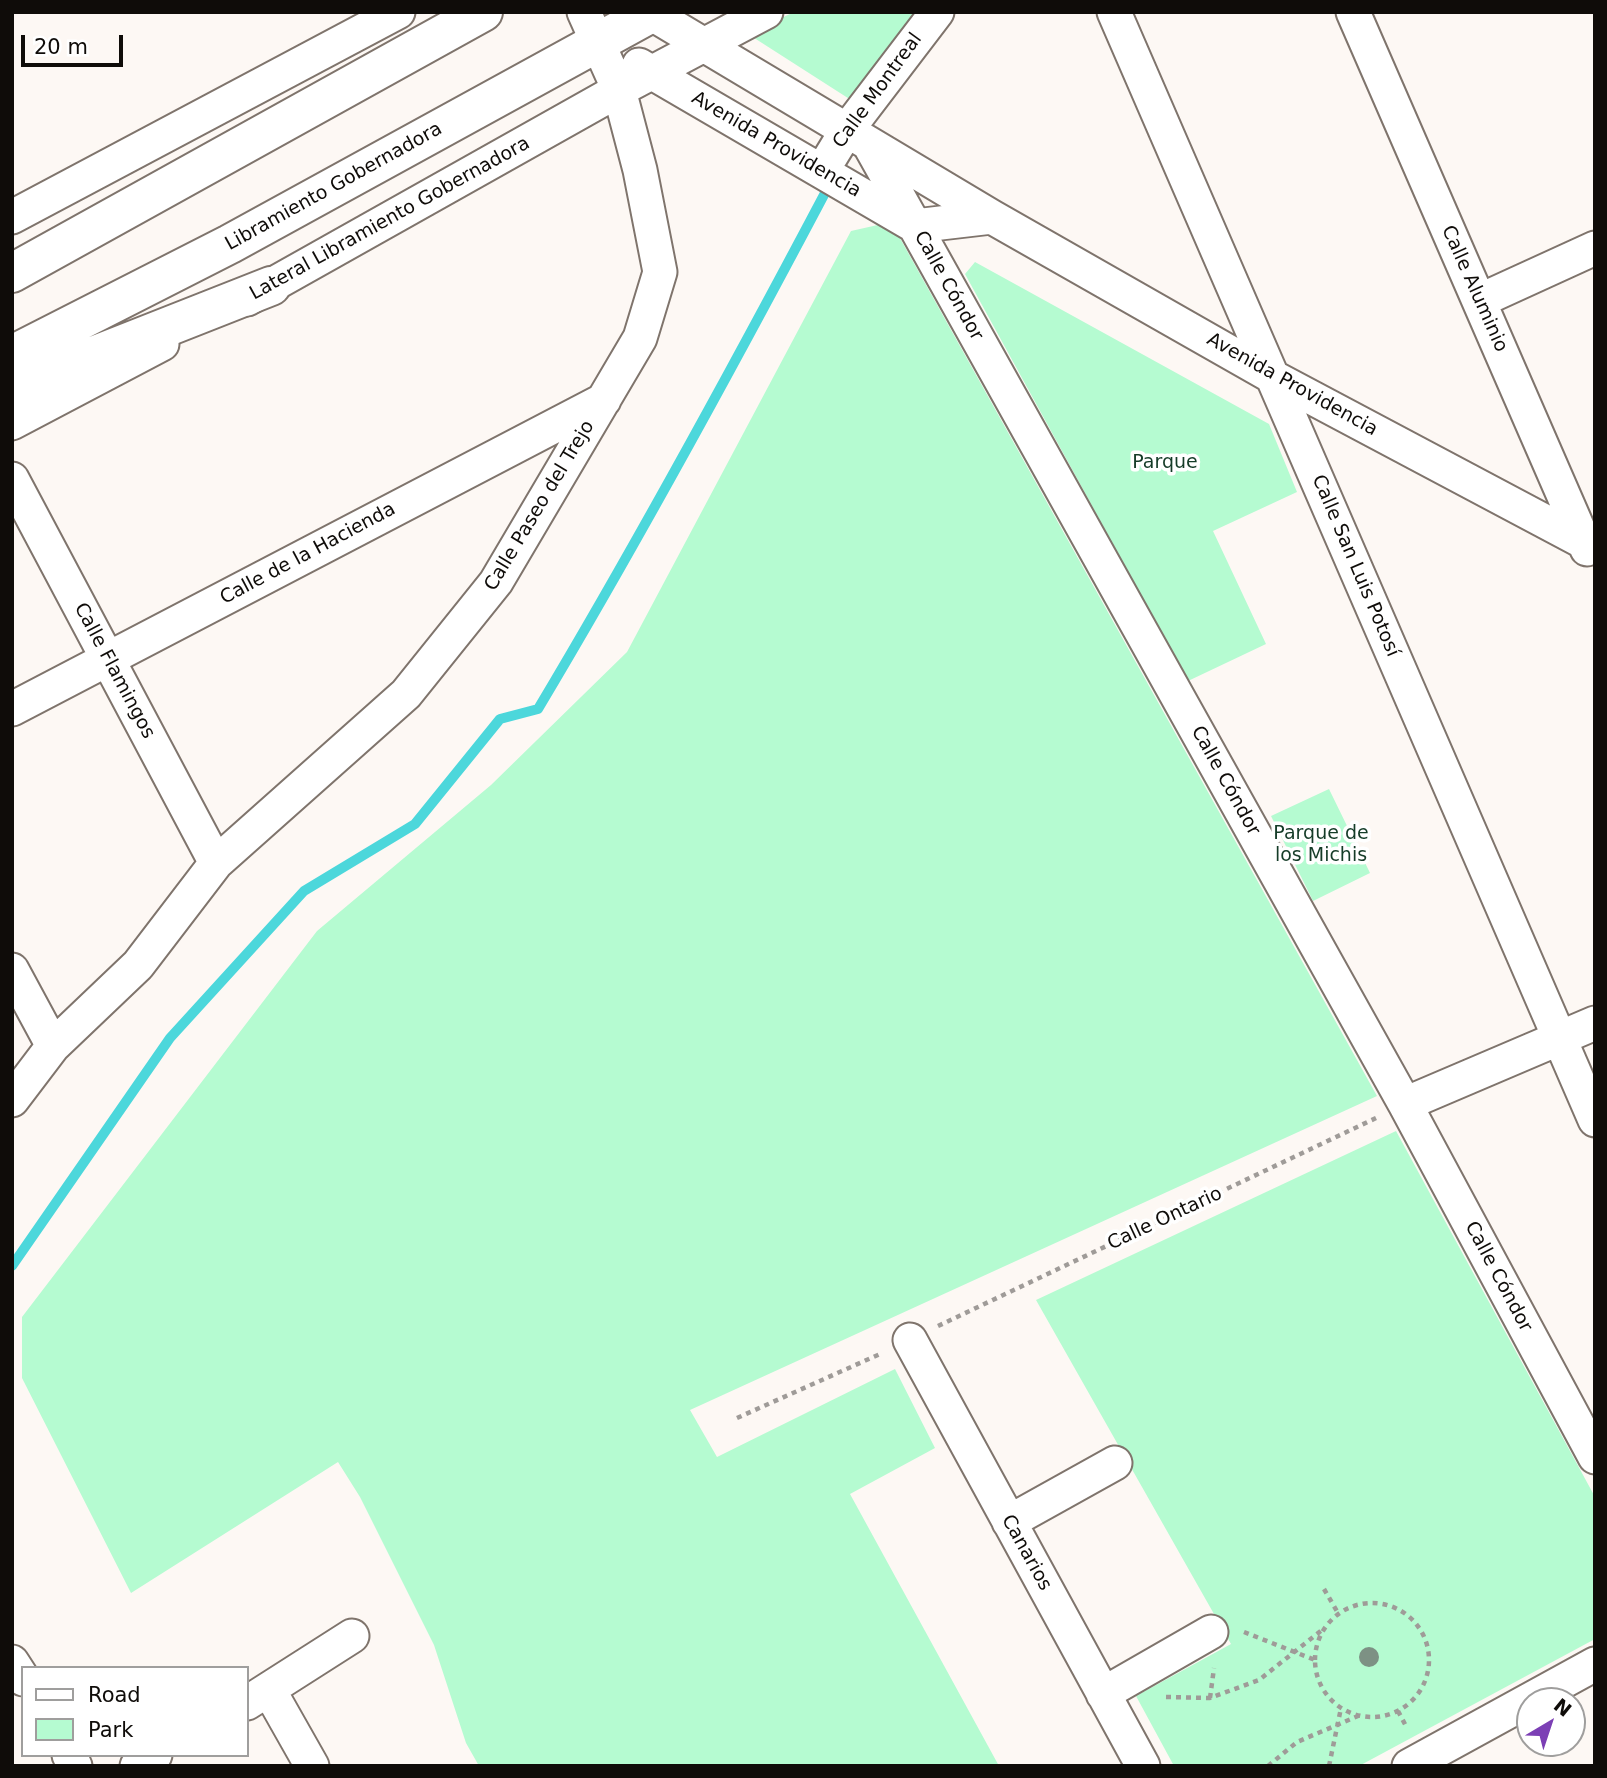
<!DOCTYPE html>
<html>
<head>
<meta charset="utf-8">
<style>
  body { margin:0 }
  #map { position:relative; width:1607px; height:1778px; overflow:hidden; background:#fdf8f4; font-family:"DejaVu Sans",sans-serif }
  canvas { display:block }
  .frame { position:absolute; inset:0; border:14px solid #0f0c09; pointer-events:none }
  .legend { position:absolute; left:21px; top:1666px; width:228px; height:91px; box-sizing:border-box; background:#fff; border:2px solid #9f9e9d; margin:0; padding:9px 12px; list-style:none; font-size:21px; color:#0f0c09 }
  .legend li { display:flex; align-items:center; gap:14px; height:35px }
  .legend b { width:35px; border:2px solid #9f9e9d }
  .north { position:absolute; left:1516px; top:1687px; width:70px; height:70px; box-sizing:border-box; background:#fff; border:2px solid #9f9e9d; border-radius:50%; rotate:39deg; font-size:19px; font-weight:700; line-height:28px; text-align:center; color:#0f0c09 }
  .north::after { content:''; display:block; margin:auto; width:24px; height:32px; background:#7c3fb5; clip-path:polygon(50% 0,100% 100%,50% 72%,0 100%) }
  .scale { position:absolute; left:21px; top:35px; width:102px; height:32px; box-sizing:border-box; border:4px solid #0f0c09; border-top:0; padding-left:9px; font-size:21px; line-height:24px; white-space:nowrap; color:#0f0c09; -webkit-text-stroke:5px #fff; paint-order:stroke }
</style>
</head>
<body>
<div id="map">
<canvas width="1607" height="1778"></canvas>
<div class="frame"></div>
<ul class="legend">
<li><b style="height:9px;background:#fff"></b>Road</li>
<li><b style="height:19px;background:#b5fbd1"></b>Park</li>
</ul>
<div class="north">N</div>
<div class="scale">20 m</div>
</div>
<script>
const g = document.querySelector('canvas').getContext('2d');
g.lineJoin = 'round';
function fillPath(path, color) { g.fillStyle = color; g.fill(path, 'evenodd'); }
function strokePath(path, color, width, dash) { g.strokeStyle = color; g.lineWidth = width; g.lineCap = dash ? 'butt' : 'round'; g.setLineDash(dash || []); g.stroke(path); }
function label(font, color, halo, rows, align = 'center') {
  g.font = font + ' "DejaVu Sans",sans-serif'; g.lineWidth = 7; g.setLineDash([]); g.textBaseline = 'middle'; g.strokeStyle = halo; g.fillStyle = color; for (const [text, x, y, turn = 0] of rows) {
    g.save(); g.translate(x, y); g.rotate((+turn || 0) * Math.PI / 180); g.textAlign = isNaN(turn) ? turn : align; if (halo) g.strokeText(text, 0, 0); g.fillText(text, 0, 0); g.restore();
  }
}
fillPath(new Path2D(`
  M794,12H919L851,100L748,34Z
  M891,222L1377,1096L690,1410L717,1457L895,1369L935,1448L850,1494L999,1766H479L466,1743L434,1645L360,1497L338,1462L131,1593L22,1378V1317L317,931L491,785L627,652L851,231Z
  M975,262L1269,424L1297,492L1213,531L1266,644L1188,681L965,274Z
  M1329,789L1370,873L1313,901L1271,816Z
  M1396,1131L1595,1497V1639L1359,1766H1174L1136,1696L1231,1644L1036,1300Z`), '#b5fbd1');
strokePath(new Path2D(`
  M12,1266L170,1038L304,891L415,824L500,719L538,709C639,540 733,367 825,193`), '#4cd7db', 10);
const minor = new Path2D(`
  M649,12L992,217L1273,377L1595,548
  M1114,12L1595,1120
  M1353,12L1587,549
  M639,65L915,226L992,217
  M869,144L1405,1104L1595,1457
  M822,171L847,130L937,12
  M12,217L398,12
  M247,299L619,90L766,12
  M1479,301L1595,248
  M12,423L162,344
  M12,479L216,863
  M12,709L604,400
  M12,970L53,1046
  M12,1100L53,1046L138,965L216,863L406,694L496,582L640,338L660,272L640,170L619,90L584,12
  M1405,1104L1595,1023
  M910,1340L1143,1766
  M1009,1522L1115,1463
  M12,1662L23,1679
  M269,1690L312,1766
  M1103,1694L1211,1632
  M247,1703L352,1636
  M69,1755L75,1766
  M137,1766L155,1755
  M1409,1766L1595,1664`);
const highway = new Path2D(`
  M12,273L483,12
  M12,355L230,244L653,12
  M12,388L271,286`);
strokePath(minor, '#7f746c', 37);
strokePath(highway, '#7f746c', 42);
strokePath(new Path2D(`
  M938,1326L1376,1118
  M737,1418L880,1354
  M1324,1589L1338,1613
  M1315 1660a57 57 0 1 1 114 0a57 57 0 1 1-114 0Z
  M1244,1632L1315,1660
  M1166,1697L1210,1698L1259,1680L1322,1630
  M1210,1698L1214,1668
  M1398,1711L1407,1728
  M1268,1766L1297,1742L1358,1716
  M1329,1766L1341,1708`), '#9f9b98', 4.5, [5, 5]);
strokePath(minor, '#fff', 33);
strokePath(highway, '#fff', 38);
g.fillStyle = '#7d9184';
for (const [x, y] of [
  [1369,1657]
]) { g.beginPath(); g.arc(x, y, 10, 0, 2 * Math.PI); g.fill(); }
label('19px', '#0f0c09', '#fff', [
  ["Calle Montreal",878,91,-54],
  ["Avenida Providencia",776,145,30],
  ["Libramiento Gobernadora",334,187,-29],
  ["Lateral Libramiento Gobernadora",390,219,-29],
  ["Calle Cóndor",948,286,61],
  ["Calle Aluminio",1474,289,66],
  ["Avenida Providencia",1292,385,29],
  ["Calle Paseo del Trejo",540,506,-59],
  ["Calle de la Hacienda",308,554,-28],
  ["Calle San Luis Potosí",1355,566,67],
  ["Calle Flamingos",114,671,62],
  ["Calle Cóndor",1225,781,61],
  ["Calle Ontario",1165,1219,-25],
  ["Calle Cóndor",1498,1277,62],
  ["Canarios",1026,1553,61]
]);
label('19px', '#153c28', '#fff', [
  ["Parque",1165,463],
  ["Parque de",1321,834],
  ["los Michis",1321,856]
]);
</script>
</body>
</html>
